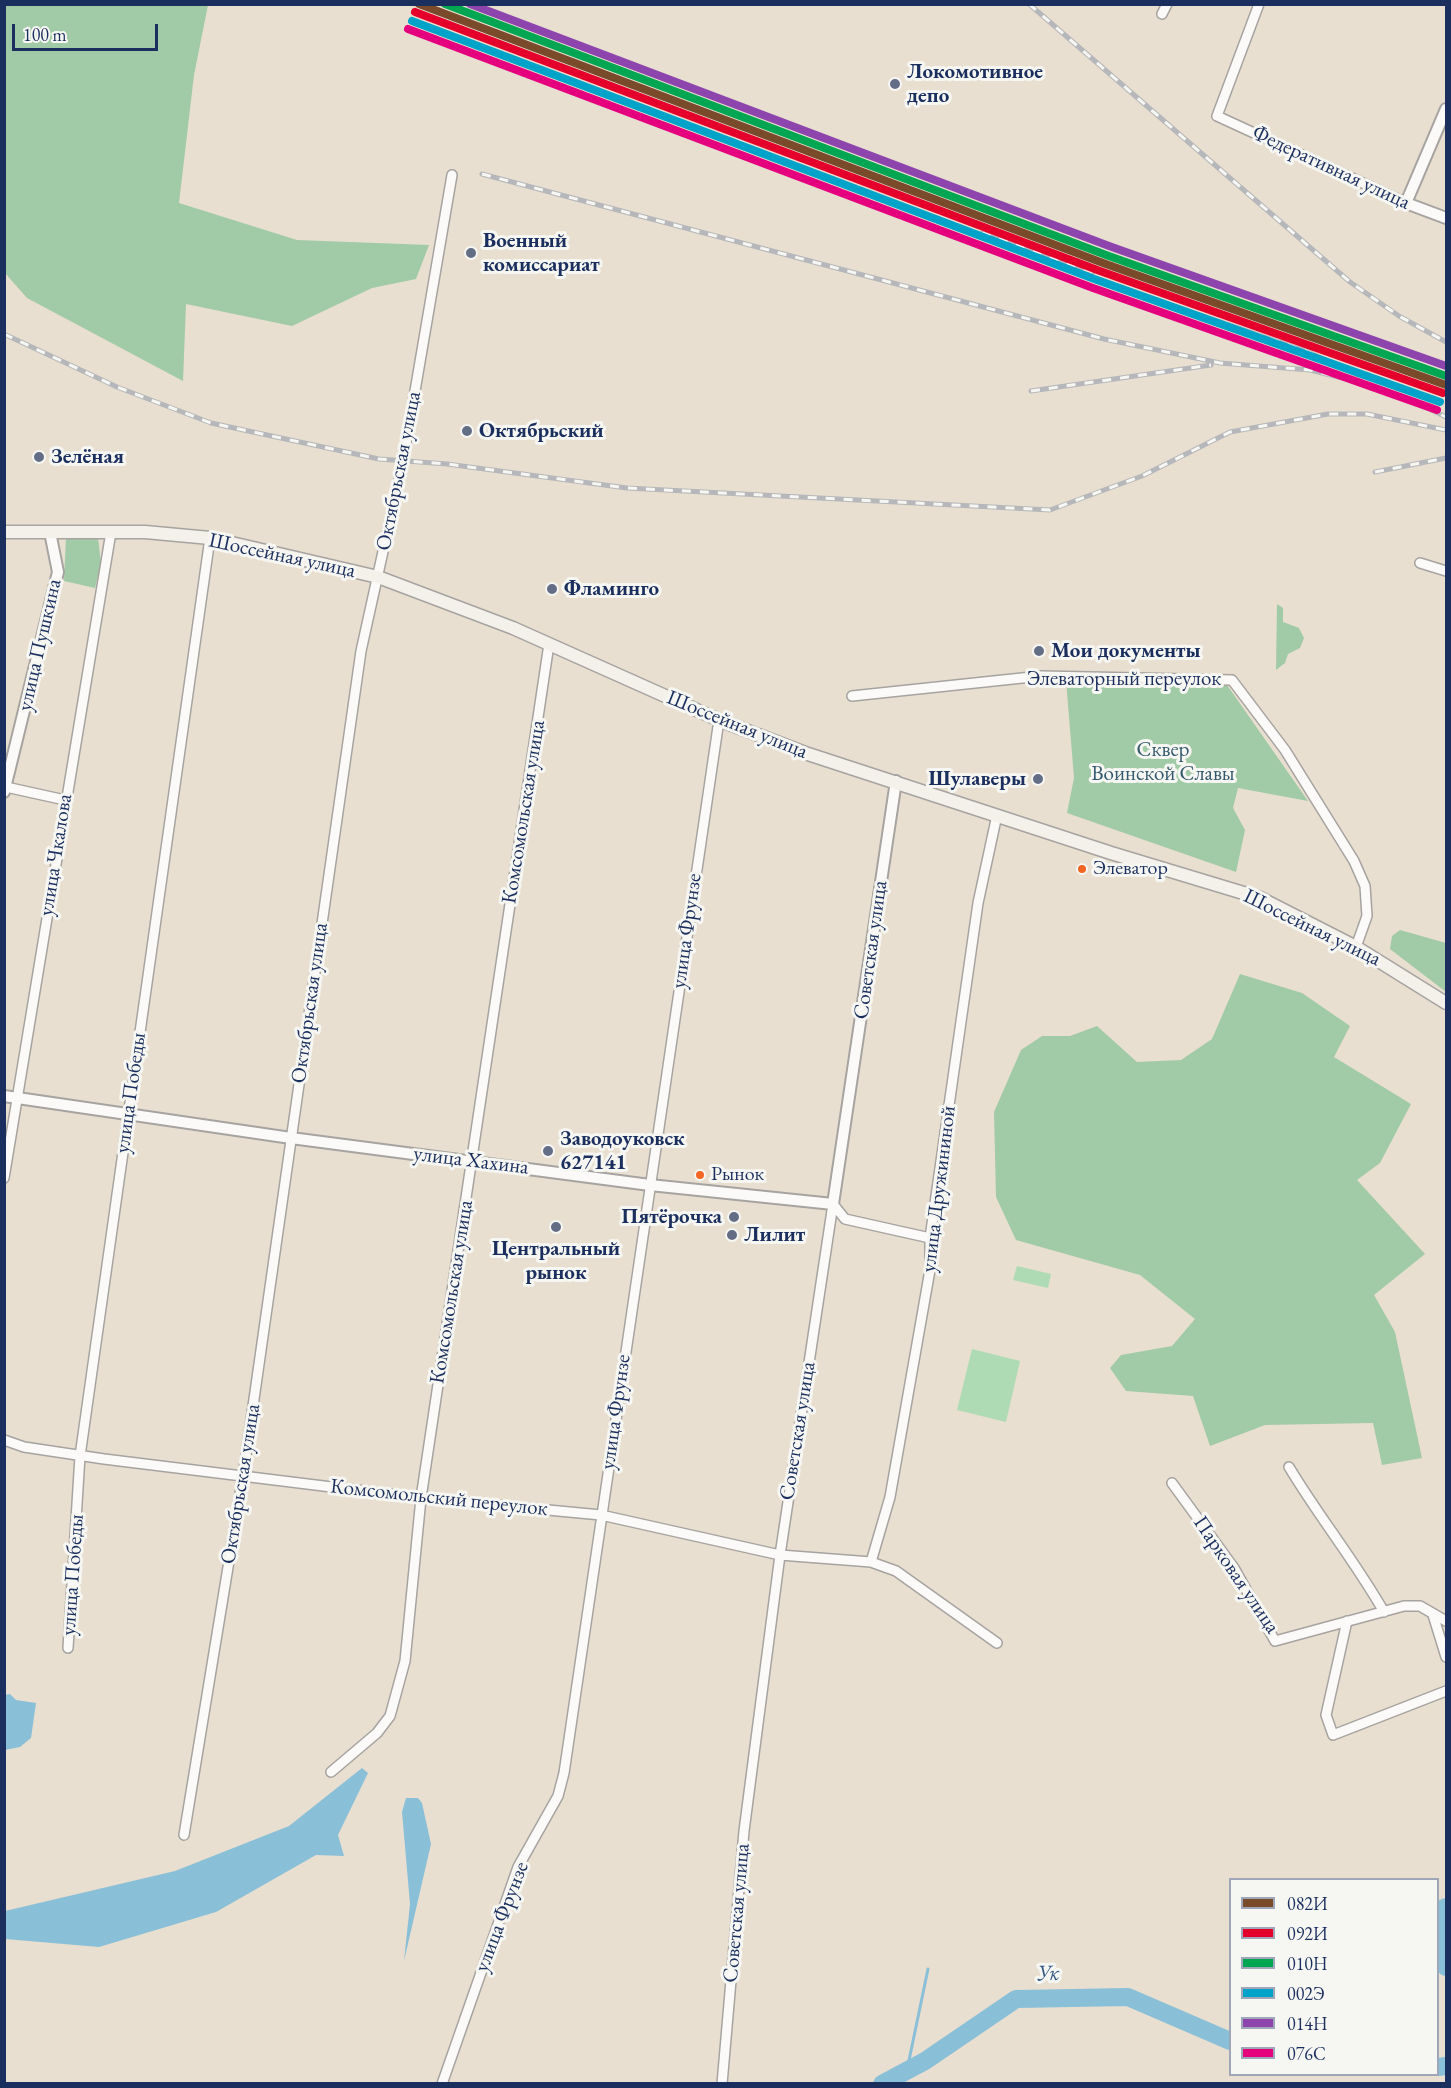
<!DOCTYPE html>
<html>
<head>
<meta charset="utf-8">
<style>
  body { margin:0 }
  #map { position:relative; width:1451px; height:2088px; overflow:hidden; background:#e8dfd0; font-family:"EB Garamond",serif }
  canvas { display:block }
  .frame { position:absolute; inset:0; border:6px solid #1b2f5e; pointer-events:none }
  .legend { position:absolute; left:1229px; top:1878px; width:210px; height:198px; box-sizing:border-box; background:#f6f6f2; border:2px solid #9ea6b7; margin:0; padding:8px 10px; list-style:none; font-size:18px; color:#1b2f5e }
  .legend li { display:flex; align-items:center; gap:12px; height:30px }
  .legend b { width:30px; border:2px solid #9ea6b7 }
  .scale { position:absolute; left:12px; top:24px; width:146px; height:27px; box-sizing:border-box; border:3px solid #1b2f5e; border-top:0; padding-left:8px; font-size:18px; line-height:21px; white-space:nowrap; color:#1b2f5e; -webkit-text-stroke:4px #f6f6f2; paint-order:stroke }
</style>
</head>
<body>
<div id="map">
<canvas width="1451" height="2088"></canvas>
<div class="frame"></div>
<ul class="legend">
<li><b style="height:8px;background:#7a4b2a"></b>082И</li>
<li><b style="height:8px;background:#e4002b"></b>092И</li>
<li><b style="height:8px;background:#00a651"></b>010Н</li>
<li><b style="height:8px;background:#01a3c8"></b>002Э</li>
<li><b style="height:8px;background:#8e44ad"></b>014Н</li>
<li><b style="height:8px;background:#e5007d"></b>076С</li>
</ul>
<div class="scale">100 m</div>
</div>
<script>
const g = document.querySelector('canvas').getContext('2d');
g.lineJoin = 'round';
function fillPath(path, color) { g.fillStyle = color; g.fill(path, 'evenodd'); }
function strokePath(path, color, width, dash) { g.strokeStyle = color; g.lineWidth = width; g.lineCap = dash ? 'butt' : 'round'; g.setLineDash(dash || []); g.stroke(path); }
function label(font, color, halo, rows, align = 'center') {
  g.font = font + ' "EB Garamond",serif'; g.lineWidth = 6; g.setLineDash([]); g.textBaseline = 'middle'; g.strokeStyle = halo; g.fillStyle = color; for (const [text, x, y, turn = 0] of rows) {
    g.save(); g.translate(x, y); g.rotate((+turn || 0) * Math.PI / 180); g.textAlign = isNaN(turn) ? turn : align; if (halo) g.strokeText(text, 0, 0); g.fillText(text, 0, 0); g.restore();
  }
}
fillPath(new Path2D(`
  M1017,1266L1051,1274L1048,1288L1013,1280Z
  M972,1349L1020,1361L1006,1422L957,1410Z`), '#aedbb3');
fillPath(new Path2D(`
  M4,5H208L194,75L179,203L297,240L429,245L416,279L372,288L292,326L186,304L183,381L27,298L5,273Z
  M66,537L98,538L101,563L95,588L64,581Z
  M1277,604L1283,608V622L1299,628L1304,638L1300,648L1288,654L1285,663L1276,670Z
  M1066,680L1227,685L1308,801L1238,788L1233,808L1245,830L1236,872L1067,813L1074,778Z
  M1400,930L1446,943V992L1390,949L1392,936Z
  M1240,974L1302,993L1350,1026L1334,1057L1411,1104L1380,1163L1357,1180L1425,1254L1374,1295L1395,1332L1422,1458L1382,1465L1373,1423L1265,1425L1210,1446L1193,1396L1126,1391L1110,1368L1121,1355L1172,1346L1195,1319L1140,1275L1016,1240L996,1197L994,1112L1021,1050L1042,1036H1070L1097,1026L1137,1062L1181,1060L1212,1039Z`), '#a1caa6');
fillPath(new Path2D(`
  M10,1694L16,1700L36,1703L31,1738L20,1747L5,1750V1695Z
  M362,1768L368,1773L338,1835L344,1856L316,1855L216,1912L99,1947L5,1939V1911L175,1871L289,1826Z
  M406,1798H418L422,1803L431,1844L404,1961L410,1904L402,1812Z`), '#8abfd8');
strokePath(new Path2D(`
  M907,2070L928,1969`), '#8abfd8', 3);
strokePath(new Path2D(`
  M1446,1907L1441,1909L1446,1967
  M1438,2067L1446,2066
  M882,2084L925,2061L1016,1999L1128,1997L1230,2041`), '#8abfd8', 18);
const minor = new Path2D(`
  M1259,4L1217,116L1406,203
  M1162,14L1167,4
  M1420,563L1446,571
  M852,696L1041,676L1232,680L1285,750L1354,861L1365,886L1367,916L1356,947
  M6,787L65,800
  M4,1178L111,532
  M833,1204L845,1219L930,1238
  M4,1440L24,1447L104,1459L421,1498L601,1515L780,1555L871,1562L896,1571L997,1643
  M1289,1467C1319,1517 1355,1561 1384,1612
  M1172,1483L1234,1568L1275,1641L1404,1606H1420L1446,1621
  M871,1562L890,1497L930,1270V1238L978,903L997,815
  M1433,1615L1446,1657
  M1347,1621L1326,1715L1333,1735L1446,1691
  M68,1648L80,1456L210,538
  M331,1772L377,1733L390,1716L405,1661L421,1498L549,644
  M184,1835L243,1476L361,651L403,461L452,175
  M442,2084L518,1867L558,1796L564,1773L719,720
  M722,2084L744,1831L780,1555L833,1204`);
const tertiary = new Path2D(`
  M1446,109L1406,203L1446,218
  M4,792L58,572L50,532
  M4,1096L291,1138L650,1185L833,1204L896,781`);
const secondary = new Path2D(`
  M4,532H145L210,538L378,577L513,628L719,720L808,754L1111,853L1260,898L1356,947L1446,1003`);
strokePath(minor, '#a6a3a0', 12);
strokePath(tertiary, '#a6a3a0', 14);
strokePath(secondary, '#a6a3a0', 15);
strokePath(minor, '#fcfaf8', 9);
strokePath(tertiary, '#fcfaf8', 10);
strokePath(secondary, '#f4f0ea', 12);
const rail = new Path2D(`
  M1029,4L1350,282L1399,316L1446,342
  M482,174L1104,339L1220,363L1310,370L1375,386L1431,409
  M982,233L1093,272
  M1083,275L1306,351L1362,377
  M4,334L117,387L211,423L379,459L447,464L627,488L1050,510L1142,476L1230,432L1328,414H1367L1446,430
  M1031,391L1211,365
  M1425,407L1446,417
  M1375,472L1446,458`);
strokePath(rail, '#b6b7ba', 5);
strokePath(rail, '#f6f6f2', 3, [9]);
strokePath(new Path2D(`
  M419,4L1103,263L1446,385`), '#7a4b2a', 8);
strokePath(new Path2D(`
  M415,12L1100,271L1443,393`), '#e4002b', 8);
strokePath(new Path2D(`
  M445,4L1106,255L1446,376`), '#00a651', 8);
strokePath(new Path2D(`
  M412,21L1097,280L1440,402`), '#01a3c8', 8);
strokePath(new Path2D(`
  M470,4L1109,246L1446,366`), '#8e44ad', 8);
strokePath(new Path2D(`
  M408,29L1093,288L1437,410`), '#e5007d', 8);
for (const [x, y, r, color] of [
  [895,84,6,"#636d86"],
  [471,253,6,"#636d86"],
  [467,431,6,"#636d86"],
  [39,457,6,"#636d86"],
  [552,589,6,"#636d86"],
  [1039,651,6,"#636d86"],
  [1038,779,6,"#636d86"],
  [1082,869,5,"#f26522"],
  [548,1151,6,"#636d86"],
  [700,1175,5,"#f26522"],
  [734,1217,6,"#636d86"],
  [556,1227,6,"#636d86"],
  [732,1235,6,"#636d86"]
]) { const dot = new Path2D(); dot.arc(x, y, r, 0, 2 * Math.PI); g.fillStyle = color; g.fill(dot); strokePath(dot, '#f6f6f2', 2); }
label('20px', '#1b2f5e', '#f6f6f2', [
  ["Элеватор",1093,869],
  ["Рынок",711,1175]
], 'left');
label('bold 21px', '#1b2f5e', '#f6f6f2', [
  ["Локомотивное",907,72],
  ["депо",907,96],
  ["Военный",483,241],
  ["комиссариат",483,265],
  ["Октябрьский",479,431],
  ["Зелёная",51,457],
  ["Фламинго",564,589],
  ["Мои документы",1051,651],
  ["Шулаверы",1026,779,"right"],
  ["Заводоуковск",560,1139],
  ["627141",560,1163],
  ["Пятёрочка",722,1217,"right"],
  ["Лилит",744,1235],
  ["Центральный",556,1249,"center"],
  ["рынок",556,1273,"center"]
], 'left');
label('21px', '#1b2f5e', '#f6f6f2', [
  ["Федеративная улица",1331,168,25],
  ["Октябрьская улица",399,471,-79],
  ["Шоссейная улица",282,556,12],
  ["улица Пушкина",40,645,-77],
  ["Элеваторный переулок",1124,679],
  ["Шоссейная улица",737,725,22],
  ["Комсомольская улица",524,812,-81],
  ["улица Чкалова",56,855,-81],
  ["Шоссейная улица",1312,928,26],
  ["улица Фрунзе",687,931,-82],
  ["Советская улица",871,950,-82],
  ["Октябрьская улица",310,1003,-82],
  ["улица Победы",131,1093,-82],
  ["улица Хахина",471,1161,7],
  ["улица Дружининой",939,1189,-83],
  ["Комсомольская улица",452,1292,-81],
  ["улица Фрунзе",616,1412,-82],
  ["Советская улица",798,1431,-81],
  ["Октябрьская улица",241,1484,-81],
  ["Комсомольский переулок",439,1498,6],
  ["улица Победы",73,1575,-86],
  ["Парковая улица",1236,1575,56],
  ["Советская улица",737,1913,-85],
  ["улица Фрунзе",502,1917,-69]
]);
label('21px', '#34596e', '#f6f6f2', [
  ["Сквер",1163,750],
  ["Воинской Славы",1163,774]
]);
label('italic 22px', '#305684', '#f6f6f2', [
  ["Ук",1048,1974,-1]
]);
</script>
</body>
</html>
